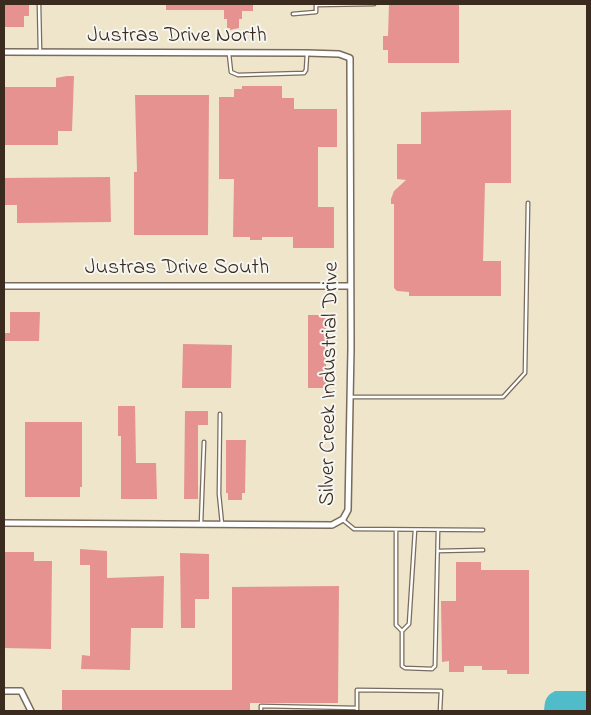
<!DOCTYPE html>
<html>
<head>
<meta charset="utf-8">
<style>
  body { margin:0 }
  #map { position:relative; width:591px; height:715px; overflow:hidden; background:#eee5cb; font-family:"Indie Flower",sans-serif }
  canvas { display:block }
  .frame { position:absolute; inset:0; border:5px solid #3b2a1e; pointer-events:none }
</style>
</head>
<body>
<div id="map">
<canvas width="591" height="715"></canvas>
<div class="frame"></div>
</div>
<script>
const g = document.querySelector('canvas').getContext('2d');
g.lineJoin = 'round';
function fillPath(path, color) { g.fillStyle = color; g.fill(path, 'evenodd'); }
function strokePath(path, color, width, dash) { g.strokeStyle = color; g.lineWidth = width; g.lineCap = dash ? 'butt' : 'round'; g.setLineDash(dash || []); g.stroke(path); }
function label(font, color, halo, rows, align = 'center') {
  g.font = font + ' "Indie Flower",sans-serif'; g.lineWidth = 4; g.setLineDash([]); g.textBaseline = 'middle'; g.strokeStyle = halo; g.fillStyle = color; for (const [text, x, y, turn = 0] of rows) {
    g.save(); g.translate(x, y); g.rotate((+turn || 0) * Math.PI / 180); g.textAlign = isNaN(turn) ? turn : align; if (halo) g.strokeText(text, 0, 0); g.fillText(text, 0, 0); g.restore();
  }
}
fillPath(new Path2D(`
  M555,691H587V711H544C545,701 545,696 555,691Z`), '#50bcca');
fillPath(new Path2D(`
  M4,4H29V16H24V27H4Z
  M166,4H253V11H242V19H239V28L230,30V28H227V19H224V10H166Z
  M389,4H459V63H388V50H383V36H388Z
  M67,76H74L72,131H58V145H4V87H56V78Z
  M242,86H282V98H294V109H337V147H318V207H334V248H293V237H262V240H250V237H233L234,179H219V97H234V89H242Z
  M135,95H209L208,235H134V172H137Z
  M511,110V183H485L483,261H501V296H409V292L397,291L394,288V204H391V199L394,191L406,180L397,179V144H421V112Z
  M110,177L111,222L17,223V205H4V178Z
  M10,312H40L39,341H4V333H10Z
  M308,315H326V388H308Z
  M183,344L232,345L231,388H182Z
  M118,406H135L136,463H156L157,499H121V436H118Z
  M185,411H208V425H198V499H184Z
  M25,422H82V487H80V497H25Z
  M226,440H246L245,493H242V500H228V493H226Z
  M80,549L107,551V578L164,576L163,628H131L130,670L81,669L82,655L90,656V565H80Z
  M4,552H34V561H52L51,649L4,648Z
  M180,553L209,554V599H195V628H181Z
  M456,562H481V570H529V674H507V670H482V666H464V672H449V661L442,662L441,601H456Z
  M339,586L338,703H250V711H62V690H232V587Z`), '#e59291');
const lane = new Path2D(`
  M39,4L40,52
  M293,14L316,12V5L374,4
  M229,54L231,72L238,75L304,73L306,70L307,54
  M351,397H503L525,373L528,203
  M220,414L219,494L222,524
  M343,520L354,529L483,530
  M201,524L204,442
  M396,530V625L402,631V666L405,668L432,669L435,666L438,530
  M438,551L483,550
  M402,631L409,624L415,530
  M261,711V706L356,708
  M357,711V690L441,691L440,711`);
const street = new Path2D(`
  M4,52L307,53L339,54L350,58L351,348L348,510L343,519L332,525L4,523
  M4,286H349
  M4,691H21L31,711`);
strokePath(lane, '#7a6b5b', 5);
strokePath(street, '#7a6b5b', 8);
strokePath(lane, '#fff', 2.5);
strokePath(street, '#fff', 5);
label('22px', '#3b2a1e', '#f6f6f2', [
  ["Justras Drive North",177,37],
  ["Justras Drive South",177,269],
  ["Silver Creek Industrial Drive",331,384,-89]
]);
</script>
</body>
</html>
